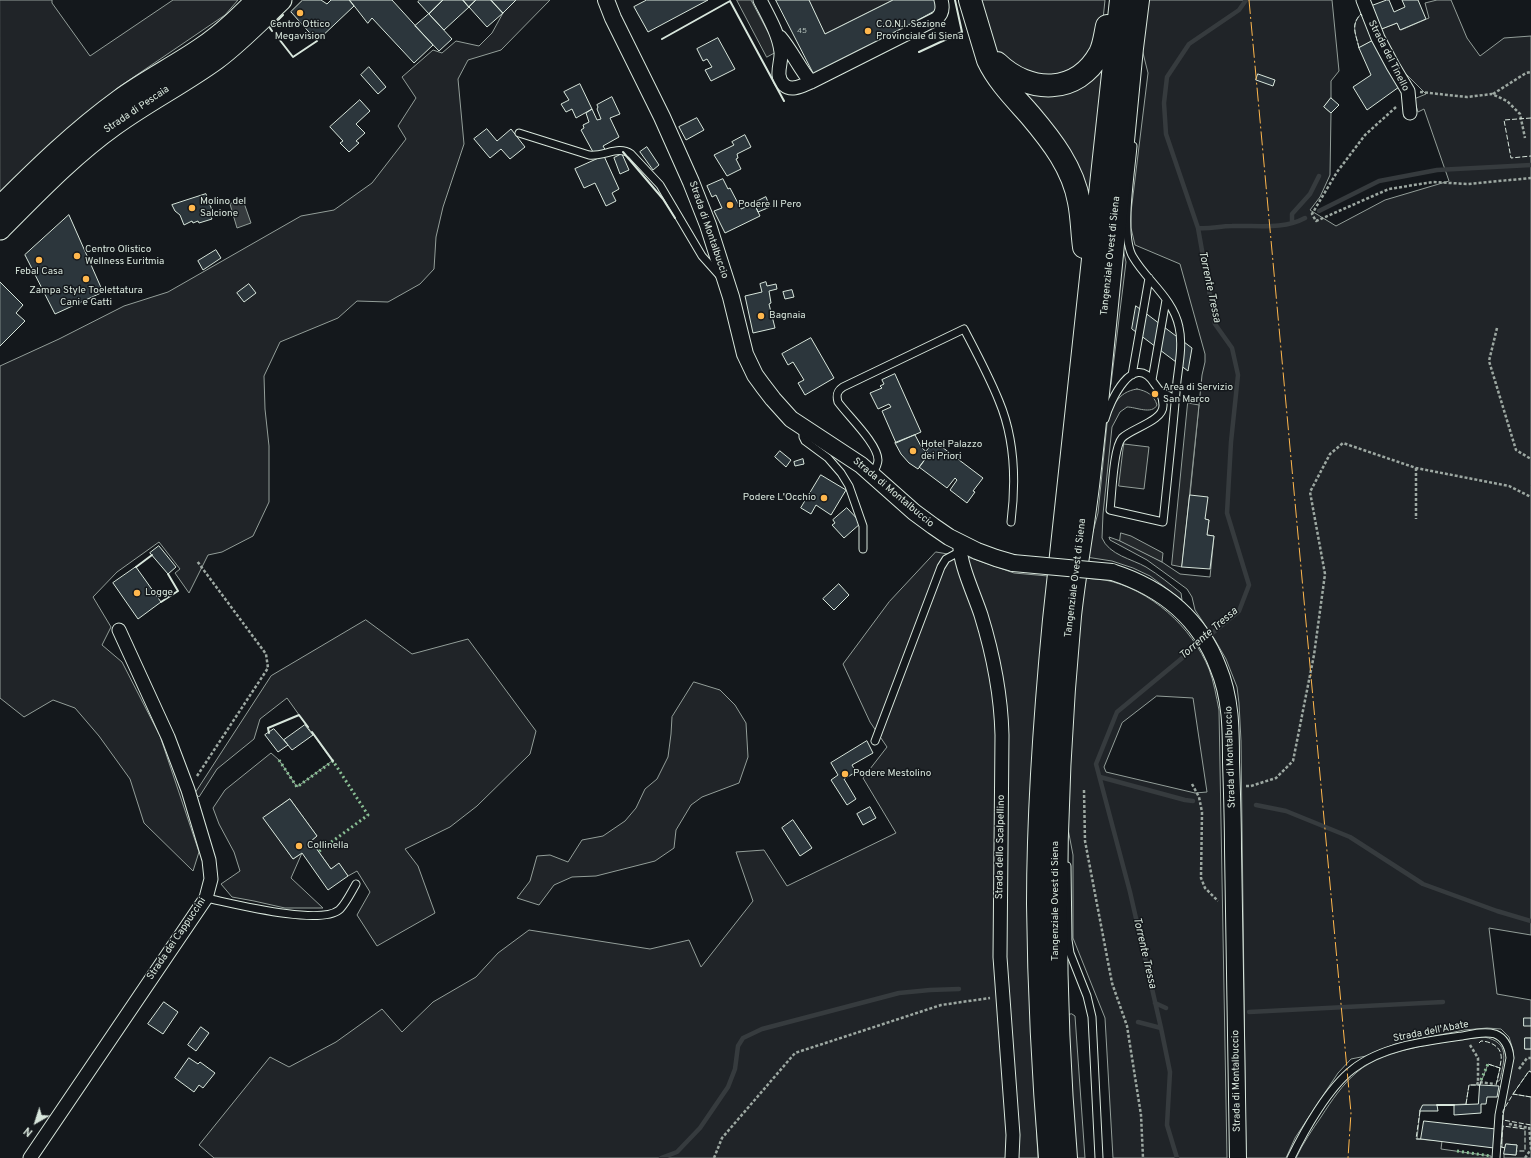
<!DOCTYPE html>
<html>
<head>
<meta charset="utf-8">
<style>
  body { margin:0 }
  #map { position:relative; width:1531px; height:1158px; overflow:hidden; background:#14181c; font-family:Overpass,sans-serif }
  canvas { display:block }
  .north { position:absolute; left:16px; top:1102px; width:40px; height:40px; -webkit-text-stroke:3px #14181c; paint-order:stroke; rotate:219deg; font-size:11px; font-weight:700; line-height:16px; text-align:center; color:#d8e6dc }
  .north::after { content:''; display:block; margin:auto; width:14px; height:18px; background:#d8e6dc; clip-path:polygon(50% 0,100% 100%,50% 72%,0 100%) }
</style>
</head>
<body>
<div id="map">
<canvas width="1531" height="1158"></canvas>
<div class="north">N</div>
</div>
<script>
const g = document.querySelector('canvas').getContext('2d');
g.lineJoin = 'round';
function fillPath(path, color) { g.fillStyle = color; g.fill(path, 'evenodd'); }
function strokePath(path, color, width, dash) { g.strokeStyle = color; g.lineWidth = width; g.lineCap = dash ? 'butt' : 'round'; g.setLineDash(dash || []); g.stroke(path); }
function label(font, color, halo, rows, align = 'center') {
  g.font = font + ' Overpass,sans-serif'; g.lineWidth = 3; g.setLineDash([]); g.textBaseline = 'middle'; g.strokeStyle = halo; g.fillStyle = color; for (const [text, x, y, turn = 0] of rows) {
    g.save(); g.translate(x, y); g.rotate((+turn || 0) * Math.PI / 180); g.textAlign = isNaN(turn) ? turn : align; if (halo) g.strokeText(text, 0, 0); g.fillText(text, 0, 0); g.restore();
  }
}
const green = new Path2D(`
  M0,0H52V3L90,56L173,0H238L225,15L119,87L53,142L0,197Z
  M516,0H550L501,50L468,60L458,79L464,144L443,207L436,237L434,269L420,284L388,302L357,301L338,318L280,342L264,376L265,409L269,446V502L253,536L222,552L208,555L189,593L175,573L180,569L159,542L117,572L93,597L111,627L102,645L122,662L160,736L199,852L193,871L144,823L130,779L99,736L75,708L53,700L24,717L0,698V366L59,339L124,306L168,292L301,216L334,210L372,183L406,139L398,126L416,98L402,77L433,50L442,53L456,41L479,46L492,33L503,13Z
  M809,0H893L825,34Z
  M980,0H1105L1102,29L1085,63L1041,81L998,57Z
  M1146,0H1332L1339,71L1331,81V98L1324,107L1331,113L1330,175L1320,197L1310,210L1336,226L1385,200L1449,181L1424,109L1418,112L1414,99L1426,94L1396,64L1379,30L1397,23L1401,30L1429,18L1425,3L1437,0H1451L1467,38L1480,56L1504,38L1531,36V935L1489,928L1497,994L1531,1000V1038H1525V1049H1531V1072L1529,1071L1513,1094L1531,1097V1158H1504V1154L1516,1155L1517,1145L1506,1144L1505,1148L1502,1147L1503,1111L1513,1060V1050L1509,1037L1501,1029L1487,1028L1464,1030L1395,1044L1366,1056L1351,1059L1338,1073L1320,1100L1295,1138L1286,1158H1246L1241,741L1239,703L1237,687L1226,659L1215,640L1195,610L1192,597L1187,589L1147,560L1110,540L1109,537L1126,543L1162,562L1180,574L1210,577L1214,536L1207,535L1209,520L1205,519L1190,495L1202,375L1205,362V354L1180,264L1135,245L1131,228V212L1148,73L1141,45Z
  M1361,14L1373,41L1359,48C1356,34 1350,25 1361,14Z
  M1104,59L1091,200L1029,106L1023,90Z
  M1123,249L1126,262L1111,384L1105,401Z
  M1137,389C1147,391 1154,395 1157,405C1152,415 1136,407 1127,407L1120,412L1112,427L1103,514L1102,538C1109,555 1132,559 1146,567C1159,575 1170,584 1181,593L1182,600L1150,576L1133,568L1112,561L1086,557L1098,513L1107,424C1112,407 1117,392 1137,389Z
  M936,552L971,558L1014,573L1048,576L1028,960L1038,1158H214L199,1145L270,1057L289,1067L336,1042L382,1009L402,1032L433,1002L476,977L498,953L529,930L650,949L689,940L701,967L753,901L736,852L764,850L787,886L896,833L863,778L887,747L870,722L843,664L889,602Z
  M1084,578C1091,579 1098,579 1105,580C1150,589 1192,627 1209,669C1214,682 1216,696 1219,710L1227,1158H1113L1105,1018L1073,938V855L1064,808ZM1157,696L1193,698L1207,792L1195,793L1106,772L1104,767L1122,723Z
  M366,620L412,654L468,639L536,731L530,754L477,806L450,827L405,849L418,866L435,913L377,946L357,915L370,892L357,871L348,876L339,864L331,869L311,841L317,836L290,799L264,818L293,859L302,853L291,878L323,908H285L254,901L232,897L221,884L240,871L234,852L219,824L213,808L225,790L271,753L279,760L297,787L332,761L287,698L260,719L254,739L217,769L199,797L195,793L271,676Z
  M694,682L720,690L735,705L746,723L748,757L739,783L702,797L691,805L676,830L674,848L655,861L596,876L572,877L554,885L539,905L517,898L530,881L537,856L550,855L568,862L582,840L603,836L625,821L636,808L645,789L657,779L668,757L671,734L672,717Z
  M1072,1014L1075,1016L1085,1158H1073L1067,1015Z
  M1484,1037C1511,1042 1504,1060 1500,1080L1497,1082L1500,1068L1488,1064L1480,1085H1469L1466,1104L1428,1106L1420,1111L1417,1139L1442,1141L1441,1149L1491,1156V1158H1296C1303,1143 1312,1130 1321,1117C1332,1100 1342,1085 1357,1072C1385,1048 1448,1041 1484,1037Z`);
fillPath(green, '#202428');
strokePath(green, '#939e99', 1);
const parking = new Path2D(`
  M737,0H751L778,51L767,57Z
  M1188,403L1199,405L1182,567L1172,565Z
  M1124,444L1149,447L1144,489L1119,486Z
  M1121,533L1131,536L1163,553L1162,562L1120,541Z`);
fillPath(parking, '#24282b');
strokePath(parking, '#939e99', 1);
const water = new Path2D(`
  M243,200L251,223L237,228L230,204Z`);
fillPath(water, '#363b3e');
strokePath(water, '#939e99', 1);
strokePath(new Path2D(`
  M1319,211L1379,181L1437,170L1531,165
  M1292,223V214L1310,194L1319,176
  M1198,228C1211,229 1219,226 1232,226C1256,225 1283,230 1305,218
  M1100,777L1185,800L1193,801
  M1256,805L1286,811L1350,837L1423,884L1497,911L1531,921
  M1155,1003L1166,1008
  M1249,1012L1443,1002
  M1138,1022L1161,1028
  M661,1158L677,1152L700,1128L728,1087L735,1069L738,1046L743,1038L762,1029L899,993L930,990L959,989
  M1177,1158L1167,1125L1170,1072L1161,1028L1130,892L1096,764L1117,712L1239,611L1249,585L1227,513L1231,442L1238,375L1232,348L1215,324L1198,228L1166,134L1164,103L1167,77L1189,44L1239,10L1246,0`), '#363b3e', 4.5);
const building = new Path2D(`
  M303,0H321L327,4L331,0H349L354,6L317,41L291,12Z
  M350,0H392L433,45L414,63L372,18L368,23Z
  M420,0H443L429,14L418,2Z
  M443,0H463L469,7L444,30L429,14Z
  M463,0H476L469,7Z
  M476,0H491L503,13L487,27L469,7Z
  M491,0H516L503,13Z
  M647,0H708L648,32L634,7Z
  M776,0H809L825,34L893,0H936L940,8L815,76Z
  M1387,0H1389L1394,12L1405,7L1402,0H1418L1426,19L1400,30L1397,23L1379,30L1369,7Z
  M429,14L452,39L439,51L415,26Z
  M718,38L735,69L711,81L705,70L712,67L707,59L703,61L697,49Z
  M1374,40L1387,68L1399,87L1367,110L1353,87L1371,75L1359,48Z
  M369,67L386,87L378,94L361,75Z
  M1258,74L1275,80L1273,86L1256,80Z
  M580,84L592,109L576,118L572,109L566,112L561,104L569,100L564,92Z
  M612,97L620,114L610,118L619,137L603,146L606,151L593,152L581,130L584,128L583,125L589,122L586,113L592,109L597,120L601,119L597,109L598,107L597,105Z
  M1331,98L1339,105L1331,113L1324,107Z
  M360,100L370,111L356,124L365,133L356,141L359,143L349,152L340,143L343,141L330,127Z
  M697,118L704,130L686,140L679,127Z
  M487,129L497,141L511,129L525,147L510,159L501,149L490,158L474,139Z
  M745,135L751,147L737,154L738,158L736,159L741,169L727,176L714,155L734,145L732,142Z
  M647,147L659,165L653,170L640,152Z
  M622,154L629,170L620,174L614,158Z
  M604,156L619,189L612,193L616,201L606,206L595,183L584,188L575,169Z
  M723,179L728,189L730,188L741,209L754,203L760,216L725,233L714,211L722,208L716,195L712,197L707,186Z
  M206,194L213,213L210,215L212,219L199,223L198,221L193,223L192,221L184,225L180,215L175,211L172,205Z
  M766,197L770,207L758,212L754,203Z
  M69,215L103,292L55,314L25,255Z
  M216,250L221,258L203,270L198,261Z
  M0,282L23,305L16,313L25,321L0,346Z
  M766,282L767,286L776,284L777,289L769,291L771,303L769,304L775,328L753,333L745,296L762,292L760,284Z
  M249,284L256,293L244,302L237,293Z
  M792,290L794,297L785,299L783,292Z
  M1136,306L1192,348L1188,371L1132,329Z
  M811,338L834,378L805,395L798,383L804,380L793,362L788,365L782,354Z
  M895,374L921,432L896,443L882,411L891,407L889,404L878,409L870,393L882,388L880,386L884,384L882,380Z
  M915,435L922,448L929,454L918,469L909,463L901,454L895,443Z
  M934,441L983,478L973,491L975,492L967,503L950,490L957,480L955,478L947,488L919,467L929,454L926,452Z
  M780,451L791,460L786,467L775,457Z
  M803,459L804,464L795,466L794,462Z
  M821,475L846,490L831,515L816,505L811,514L801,508Z
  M1190,495L1208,497L1205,519L1209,520L1207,535L1214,536L1210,569L1182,567Z
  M847,508L861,523L844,538L832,525L835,523L833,520Z
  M159,546L176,567L168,574L150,553Z
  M136,567L161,602L138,619L113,583Z
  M839,584L849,595L834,610L823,599Z
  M305,725L313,735L292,750L284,740Z
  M274,729L288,745L278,752L265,735Z
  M867,741L873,753L852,765L856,772L844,779L856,799L847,805L831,780L838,775L831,763Z
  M290,799L317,836L311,841L331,869L339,863L348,876L328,890L302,853L293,859L263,818Z
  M870,807L876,818L863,825L857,814Z
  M793,820L812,848L800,856L782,828Z
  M164,1002L178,1012L163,1034L148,1024Z
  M1524,1018H1531V1026H1524Z
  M201,1027L209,1033L196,1051L188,1045Z
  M1525,1038H1531V1049H1525Z
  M189,1058L198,1064L200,1062L215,1073L203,1088L199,1085L194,1092L175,1078Z
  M1480,1085L1499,1086L1497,1097H1487L1486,1104H1481V1113L1454,1115V1105L1478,1104Z
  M1423,1105H1437L1438,1111H1420Z
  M1424,1121L1496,1129L1494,1148L1421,1139Z
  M1506,1144L1517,1145L1516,1155L1504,1154Z`);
fillPath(building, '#2c363c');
strokePath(building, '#d8e6dc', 1);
const service = new Path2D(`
  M519,133L589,155C604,157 618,145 631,154L660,185L702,256L719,275
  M1132,375L1149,278
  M1152,380L1166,300
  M1159,390L1176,400
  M1105,419C1110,401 1133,351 1154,383C1159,389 1163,397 1163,405C1164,421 1132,428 1122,438C1113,448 1112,495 1110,510L1163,522C1168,475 1173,428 1177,381C1179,364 1183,344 1179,327C1173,298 1147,281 1133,257C1120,236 1131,172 1133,146
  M803,428V437L805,441L828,458L841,473L849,486L863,526V549
  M872,475C875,470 878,465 878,460C878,444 848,416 838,402C836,395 837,391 843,387L964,329C976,352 989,376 999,401C1015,439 1016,482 1011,522
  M875,741L941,567L946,559L959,552
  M1067,866L1068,940L1070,953L1087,996L1092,1017L1099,1158
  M206,898C231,903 319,926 339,910C345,905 352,891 356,884
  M1291,1158C1304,1131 1329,1087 1353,1069C1382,1046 1426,1041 1462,1036C1472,1034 1485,1031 1495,1034C1505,1038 1509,1048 1510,1058L1499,1115L1496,1158`);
const minor = new Path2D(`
  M760,0C768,16 779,34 781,52C782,63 774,76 784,85C792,92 803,85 811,82L936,19C943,14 943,7 941,0
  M1363,0L1378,38L1393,66L1408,91L1410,113
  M780,37C792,51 799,68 811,82
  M960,542C958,561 975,596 981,615C993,654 1001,694 1002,735L1000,957L1013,1135L1012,1158
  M30,1158L206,898L211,879L209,860L188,790L168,737L119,630`);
const tertiary = new Path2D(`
  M606,0L613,18L662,117L691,182L708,225L731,297L745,354L755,375L763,386L773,399L791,419L861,465L914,512L933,526L949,537L977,551L996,558L1013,563
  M1112,572C1162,588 1199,617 1218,667C1231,698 1231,729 1231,762C1232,791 1233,820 1233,849C1234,952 1236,1055 1238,1158`);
const primary = new Path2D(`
  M0,207C38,169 76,132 120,100C146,81 176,66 202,48C223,34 240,17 257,0
  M0,229C36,193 72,155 114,125C147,101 183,83 216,59C239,42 260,20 281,0`);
const trunk = new Path2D(`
  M970,0L988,60C998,81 1015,98 1030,115C1052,141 1073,168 1079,202C1082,217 1082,232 1084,247
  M997,63C1029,94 1077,95 1100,53C1104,45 1105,35 1107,26
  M1050,1158C1043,1074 1039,989 1038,904C1038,809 1045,714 1054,620L1121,0
  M1066,1158C1051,977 1053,797 1070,616C1075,569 1084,523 1089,477C1105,334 1118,191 1132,48L1138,0`);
strokePath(service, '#d8e6dc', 9);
strokePath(minor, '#d8e6dc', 15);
strokePath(tertiary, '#d8e6dc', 18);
strokePath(primary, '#d8e6dc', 23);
strokePath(trunk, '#d8e6dc', 24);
strokePath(new Path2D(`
  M1420,92L1467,97L1492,94L1507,101L1520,114L1525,138
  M1493,94L1526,73L1531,72
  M1396,107L1365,135L1337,172L1312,214L1316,221L1389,189L1433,182L1468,184L1531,178
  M1497,328L1489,361L1516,450L1531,459
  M1416,468V519
  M197,776L268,668L266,654L197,561
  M1192,784L1199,797L1202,812L1201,878L1205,888L1218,901
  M1246,786H1251L1276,778L1293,761L1314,655L1325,574L1310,492L1330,454L1343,443L1416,468L1509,486L1531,497
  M1084,790L1085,841L1112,983L1127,1026L1141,1115L1143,1158
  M1470,1045L1478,1058V1082
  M1519,1069L1527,1058H1531
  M1477,1085L1478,1082L1495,1084
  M1509,1124L1529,1128
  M714,1158L722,1138L795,1053L941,1005L990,998
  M1525,1158L1531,1149L1529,1124`), '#9da8a2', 2.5, [3, 2]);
strokePath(service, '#14181c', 7);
strokePath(minor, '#14181c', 13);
strokePath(tertiary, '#14181c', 16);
strokePath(primary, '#14181c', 21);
strokePath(trunk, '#14181c', 22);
const tertiaryBridge = new Path2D(`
  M1013,563L1112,572`);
strokePath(tertiaryBridge, '#d8e6dc', 18, []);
strokePath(tertiaryBridge, '#14181c', 16);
strokePath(new Path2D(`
  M279,760L297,787L333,761L368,815L318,852
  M1481,1080L1488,1064
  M1457,1151L1491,1156`), '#8ac095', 3, [2, 3]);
strokePath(new Path2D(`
  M1359,48C1356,34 1350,25 1361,14L1362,16
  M1531,118L1504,120L1511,158L1531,156
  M1479,1043L1481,1041C1489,1041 1500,1046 1501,1055C1502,1059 1500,1064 1500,1068L1488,1064
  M1496,1085L1500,1068
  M1513,1094L1529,1071L1531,1072
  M1531,1097L1513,1094L1503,1111V1120L1531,1125
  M1466,1104L1469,1085H1480L1481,1080
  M1420,1111L1416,1139H1421
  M1505,1148L1501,1147L1503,1126L1525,1129V1151H1517`), '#d8e6dc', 1, [5, 2]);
strokePath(new Path2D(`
  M272,31L270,28L283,15
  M279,39L293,57L317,41
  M662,39L730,1L784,101
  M919,52L962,32L955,0
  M623,152L663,199L675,218
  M136,567L152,555
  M161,602L178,591L168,574
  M312,732L333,761
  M269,733L268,728L299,715L308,727
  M1437,1105H1454`), '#d8e6dc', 2);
strokePath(new Path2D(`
  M1249,0L1351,1113L1348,1158`), '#ffb74d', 1, [14, 3, 2, 3]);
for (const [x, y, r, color] of [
  [300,13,4,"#ffb74d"],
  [868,31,4,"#ffb74d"],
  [730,205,4,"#ffb74d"],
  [192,208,4,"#ffb74d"],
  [77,256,4,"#ffb74d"],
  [39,260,4,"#ffb74d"],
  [86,279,4,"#ffb74d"],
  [761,316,4,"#ffb74d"],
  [1155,394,4,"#ffb74d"],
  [913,451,4,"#ffb74d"],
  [824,498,4,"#ffb74d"],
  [137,593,4,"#ffb74d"],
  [845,774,4,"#ffb74d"],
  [299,846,4,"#ffb74d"]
]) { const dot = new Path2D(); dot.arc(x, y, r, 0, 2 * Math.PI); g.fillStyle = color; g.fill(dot); strokePath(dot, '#14181c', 1.5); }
label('8px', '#adbab4', null, [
  ["45",802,31]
]);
label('10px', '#d8e6dc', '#14181c', [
  ["Centro Ottico",300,25,"center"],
  ["Megavision",300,37,"center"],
  ["C.O.N.I. Sezione",876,25],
  ["Provinciale di Siena",876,37],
  ["Molino del",200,202],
  ["Salcione",200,214],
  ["Podere Il Pero",738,205],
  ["Centro Olistico",85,250],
  ["Wellness Euritmia",85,262],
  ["Febal Casa",39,272,"center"],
  ["Zampa Style Toelettatura",86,291,"center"],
  ["Cani e Gatti",86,303,"center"],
  ["Bagnaia",769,316],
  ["Area di Servizio",1163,388],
  ["San Marco",1163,400],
  ["Hotel Palazzo",921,445],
  ["dei Priori",921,457],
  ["Podere L'Occhio",816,498,"right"],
  ["Logge",145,593],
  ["Podere Mestolino",853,774],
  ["Collinella",307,846]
], 'left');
label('10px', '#d8e6dc', '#14181c', [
  ["Strada del Tinello",1388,56,63],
  ["Strada di Pescaia",137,110,-34],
  ["Strada di Montalbuccio",708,230,71],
  ["Tangenziale Ovest di Siena",1111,256,-84],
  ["Strada di Montalbuccio",893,493,40],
  ["Tangenziale Ovest di Siena",1076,578,-83],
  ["Strada di Montalbuccio",1231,757,-92],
  ["Strada dello Scalpellino",1001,847,-89],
  ["Tangenziale Ovest di Siena",1056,901,-90],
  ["Strada dei Cappuccini",177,939,-56],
  ["Strada dell'Abate",1431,1032,-11],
  ["Strada di Montalbuccio",1237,1081,-91]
]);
label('italic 11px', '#d8e6dc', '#14181c', [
  ["Torrente Tressa",1209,287,78],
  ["Torrente Tressa",1209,634,-41],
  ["Torrente Tressa",1144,953,77]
]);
</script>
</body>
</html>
